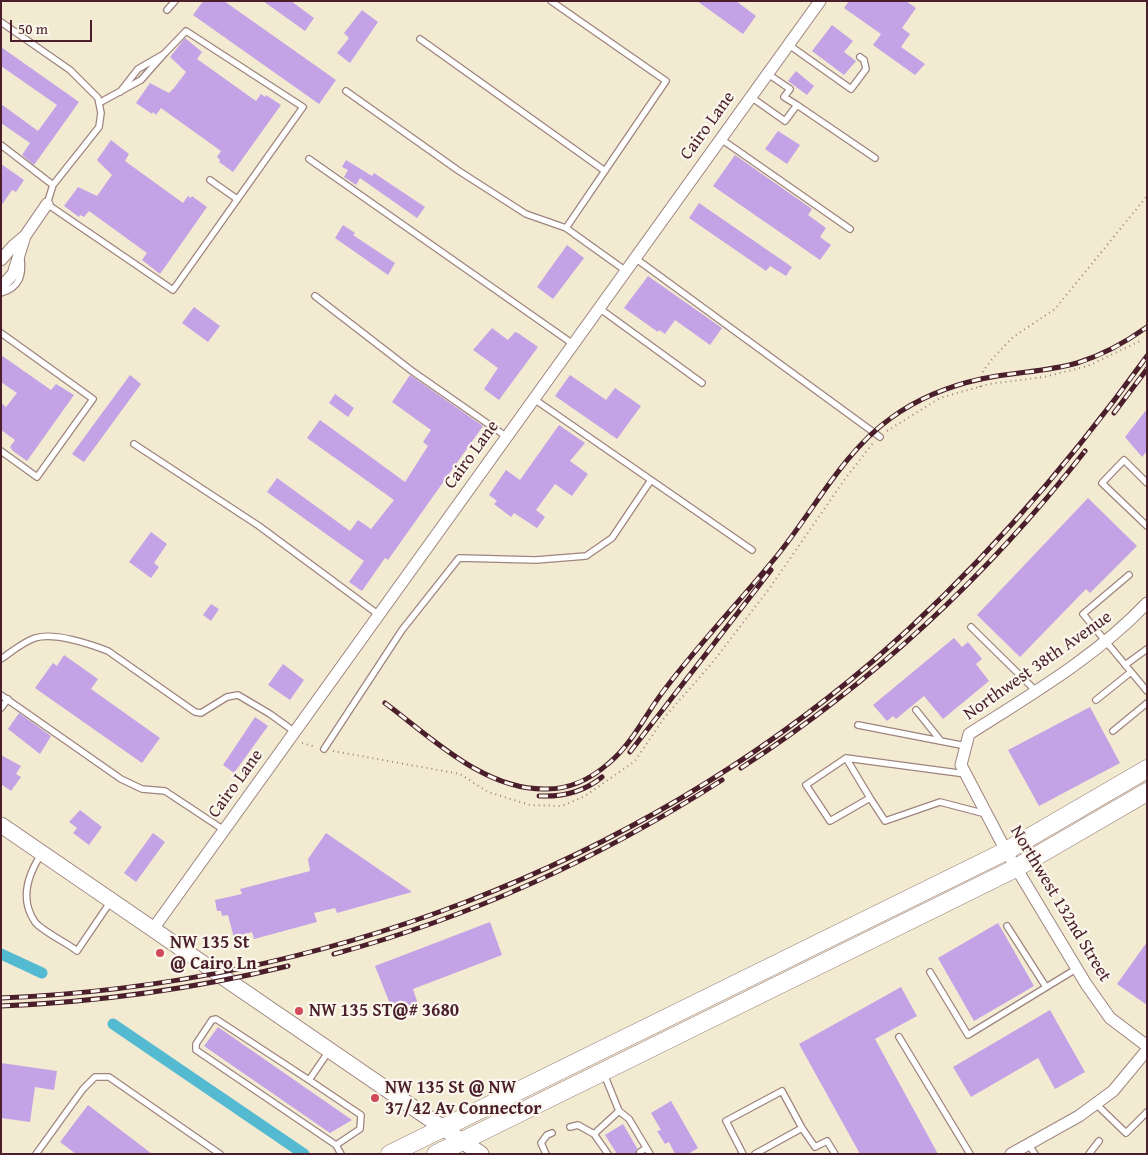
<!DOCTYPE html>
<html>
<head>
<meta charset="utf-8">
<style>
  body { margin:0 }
  #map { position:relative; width:1148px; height:1155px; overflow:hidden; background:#f3ead2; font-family:"Gentium Book Plus",serif }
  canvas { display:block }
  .frame { position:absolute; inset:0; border:2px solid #4a1f2b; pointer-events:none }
  .scale { position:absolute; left:10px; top:20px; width:82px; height:22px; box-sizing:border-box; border:2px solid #4a1f2b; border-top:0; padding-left:6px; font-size:15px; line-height:18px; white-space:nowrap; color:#4a1f2b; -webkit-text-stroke:4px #fbf7ec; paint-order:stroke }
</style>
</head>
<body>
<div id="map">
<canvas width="1148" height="1155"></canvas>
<div class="frame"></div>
<div class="scale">50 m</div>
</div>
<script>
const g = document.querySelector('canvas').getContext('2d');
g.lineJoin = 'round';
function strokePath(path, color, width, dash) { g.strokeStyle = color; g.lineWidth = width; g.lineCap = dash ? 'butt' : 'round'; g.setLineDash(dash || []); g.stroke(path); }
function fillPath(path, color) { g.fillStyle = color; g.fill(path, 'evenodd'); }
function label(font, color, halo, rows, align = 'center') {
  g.font = font + ' "Gentium Book Plus",serif'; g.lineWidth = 4.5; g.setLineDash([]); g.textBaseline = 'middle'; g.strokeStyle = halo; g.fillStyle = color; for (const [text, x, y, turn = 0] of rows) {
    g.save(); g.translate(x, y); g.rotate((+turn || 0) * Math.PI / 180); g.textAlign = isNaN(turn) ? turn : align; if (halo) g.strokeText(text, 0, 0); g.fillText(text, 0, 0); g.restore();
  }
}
strokePath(new Path2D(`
  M1,954L42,973
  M113,1024L304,1154`), '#53bad1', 11);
fillPath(new Path2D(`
  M203,1H224L336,80L319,104L193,15Z
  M263,1H291L314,18L305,31Z
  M697,1H736L756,16L743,34Z
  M849,1H906L916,8L902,28L910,34L901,47L925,64L915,75L873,45L881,34L844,8Z
  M362,10L378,22L350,63L337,53L349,38L344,33Z
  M832,25L853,41L844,52L856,61L844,75L812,51Z
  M185,38L202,52L197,59L256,101L261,94L265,97L266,95L281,105L233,172L219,162L220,160L217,157L221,151L161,108L156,115L153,112L152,114L136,103L150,83L169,93L174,88L186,72L170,57Z
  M1,47L79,102L34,165L22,155L30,143L1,123V104L38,131L57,105L1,66Z
  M796,71L814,86L807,95L788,81Z
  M778,131L800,145L787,164L765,149Z
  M111,140L129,154L125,161L183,203L188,196L191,198L192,196L207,207L160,274L142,260L147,253L89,211L84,217L80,215L79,217L64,206L78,187L97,196L109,179L112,175L97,160Z
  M735,155L812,209L808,215L826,228L820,237L831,245L820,260L713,186Z
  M346,160L372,176L374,173L425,207L417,218L360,178L356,185L344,177L348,170L342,167Z
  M1,164L24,180L16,192L12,190L1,206Z
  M699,203L792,267L786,276L770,266L766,271L689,218Z
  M343,225L355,233L353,235L395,263L388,275L335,238Z
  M567,245L584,258L553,299L537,287Z
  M648,276L722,328L710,345L675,320L665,334L659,330L658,332L624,308Z
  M194,307L220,326L208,342L182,323Z
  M492,328L508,340L515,332L518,333L538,347L499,400L484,389L498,368L473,350Z
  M1,355L51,390L56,384L74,395L27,461L13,451L10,447L15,440L1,430V403L6,407L17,393L1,382Z
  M130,375L141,384L84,462L72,454Z
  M410,375L483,426L388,560L385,558L362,591L349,582L364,561L267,492L277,478L350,531L358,520L371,529L394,500L307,438L320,420L405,482L428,446L423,442L431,430L392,402Z
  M570,375L606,400L615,388L641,406L617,439L555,396Z
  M335,394L354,408L348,417L329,403Z
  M1147,409V451L1142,457L1125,437Z
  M559,425L585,443L570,461L588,474L572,496L555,484L536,510L545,517L537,528L514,513L511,517L494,504L497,501L489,495L506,470L520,480Z
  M1088,498L1137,546L1090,593L1086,589L1020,657L977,615Z
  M151,532L167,544L154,563L159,567L151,578L129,562Z
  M211,604L219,609L211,621L203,615Z
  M954,638L962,647L968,642L982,659L976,664L989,681L943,719L924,696L896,719L893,716L887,721L873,705Z
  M64,655L98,679L91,689L160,738L142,763L35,688L53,663L57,666Z
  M283,664L304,680L290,700L268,685Z
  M1090,707L1120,763L1039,806L1008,750Z
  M19,713L51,736L40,754L8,729Z
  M255,717L268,726L234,773L223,765Z
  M1,755L21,766L16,774L21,777L11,791L1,784Z
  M80,810L102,827L89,845L73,833L77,828L69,822Z
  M153,833L165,842L136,882L124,873Z
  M326,833L412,892L337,913L335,908L314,913L317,922L254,939L252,932L234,938L228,915L222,916L221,911H217L215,900L242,894L240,889L310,871L308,859Z
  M490,922L502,955L413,989L418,1004L394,1014L375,966Z
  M998,923L1034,986L974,1021L938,958Z
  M1147,942V1005L1117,984Z
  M901,987L917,1016L875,1039L938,1154H860L799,1044Z
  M1050,1010L1085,1072L1055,1089L1038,1058L971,1097L953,1067Z
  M218,1027L352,1120L330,1133L204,1046Z
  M1,1063L57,1071L54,1090L35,1087L30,1122L1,1118Z
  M671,1101L698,1148L688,1154H675L669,1142L665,1144L657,1131L661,1130L651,1113Z
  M88,1105L152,1154H76L60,1142Z
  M623,1124L637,1148L636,1154H617L605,1135Z`), '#c3a3e5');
const service = new Path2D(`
  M551,1L666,81L566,228L626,271
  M167,10L175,1
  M1,22L70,70L98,98L101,113L99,127L53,185L47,204L173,290L303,107L186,31L164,54
  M420,39L605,171
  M789,45L851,89L866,69L864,60L860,57
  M768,74L790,89L784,97L797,105
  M346,91L459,171L526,214L566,228
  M751,97L785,121L797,105L875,158
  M99,103L141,80L164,54L138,69L120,92
  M721,139L850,229
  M1,145L53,185
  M309,159L573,344
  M210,180L237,199
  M635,258L880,437
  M1,293C19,288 23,276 21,259
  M315,296L412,371L507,437
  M599,308L702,383
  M1,333L93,399L37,477L1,451
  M534,399L752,550
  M134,444L259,526L379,615
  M1147,483L1124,460L1102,483L1147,526
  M1129,575L1083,614L1147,691
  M971,627L1036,691
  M1,659C11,652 23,642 35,638C54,632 90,644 108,651L195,712L201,713L227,697L238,695L270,714L295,732
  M1125,665L1147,649
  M1,695L121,779L142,789L165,791L224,830
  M1096,700L1131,672
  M1,708L8,699
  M916,710L941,741
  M858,725L966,746
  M1113,731L1147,703
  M324,749L402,630L459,558L536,560L586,556L612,538L651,480
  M846,758L870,798L830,821L806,785L846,758L966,774
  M870,798L885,821L940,802L986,814
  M42,853C28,874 19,899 35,922C42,931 67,943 77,951L111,901
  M1007,926L1046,987
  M930,972L968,1035L1076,969
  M899,1037L970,1154
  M329,1051L309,1080L216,1019L212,1020L196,1044V1050L336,1145L341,1154
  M604,1074L619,1111L629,1119L650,1154
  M309,1080L361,1115L360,1129L336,1145
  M1096,1104L1126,1133L1147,1112
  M570,1127L578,1125L594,1134
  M1028,1144L1035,1154
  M640,1152L646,1148
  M36,1154L83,1089L95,1077H109L220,1154
  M546,1154L541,1143L547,1135L552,1133
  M608,1154L594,1134L619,1111
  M743,1154L726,1121L782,1091L802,1128L815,1147L827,1141L835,1154
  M755,1154L802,1128
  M1089,1154L1099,1141`);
const minor = new Path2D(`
  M1,260L13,246L25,236L47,204
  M1,287L13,274L25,236
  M1147,603C1097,656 1030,695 969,734L961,765L1006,851L1086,984L1110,1018L1147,1046
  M153,929L820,1
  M1011,1154L1079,1116L1113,1091L1147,1050`);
const secondary = new Path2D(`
  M1,825L481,1154`);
const primary = new Path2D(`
  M390,1154L1006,851L1147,769
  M436,1154L1016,868L1147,792`);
strokePath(service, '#9e847e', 8);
strokePath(minor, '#9e847e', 13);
strokePath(secondary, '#9e847e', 17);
strokePath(primary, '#9e847e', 19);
strokePath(new Path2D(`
  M980,387L983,371L993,358L1013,337L1055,309L1147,196
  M887,431L940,398L989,384L1044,377L1088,366L1142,340
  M302,743L316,747
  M333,751L460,774L488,792L530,805L562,806L585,796L635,761L664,718L712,663L769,589L845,479L873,443`), '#9e847e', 2, [1, 4]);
strokePath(service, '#fff', 5.5);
strokePath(minor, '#fff', 11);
strokePath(secondary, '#fff', 15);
strokePath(primary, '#fff', 18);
const rail = new Path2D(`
  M1114,413L1147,369
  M385,703C432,738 485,791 547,789C570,789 592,778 609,763C633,743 646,713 665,689C700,643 739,602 776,557C813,512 843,452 891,418C917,399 949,386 981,379C1013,372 1046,372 1077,363C1103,355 1126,342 1147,327
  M630,752L771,570
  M741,768C872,683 989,574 1085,451
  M539,796C562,797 584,792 602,777
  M334,954C471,917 602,857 722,780
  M1,998C319,985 630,868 873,661C977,571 1066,468 1147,356
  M1,1006C98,1002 193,989 288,966`);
strokePath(rail, '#4a1f2b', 5);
strokePath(rail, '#fbf7ec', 3, [9]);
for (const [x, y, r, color] of [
  [160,953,5,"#d1495b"],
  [299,1011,5,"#d1495b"],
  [375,1098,5,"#d1495b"]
]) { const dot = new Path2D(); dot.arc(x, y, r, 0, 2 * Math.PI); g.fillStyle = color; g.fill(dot); strokePath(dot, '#fbf7ec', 2); }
label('18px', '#4a1f2b', '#fbf7ec', [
  ["Cairo Lane",708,126,-54],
  ["Cairo Lane",472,455,-54],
  ["Northwest 38th Avenue",1038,666,-35],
  ["Cairo Lane",236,784,-54],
  ["Northwest 132nd Street",1060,904,59]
]);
label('bold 18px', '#4a1f2b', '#fbf7ec', [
  ["NW 135 St",170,943],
  ["@ Cairo Ln",170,964],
  ["NW 135 ST@# 3680",309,1011],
  ["NW 135 St @ NW",385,1088],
  ["37/42 Av Connector",385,1109]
], 'left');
</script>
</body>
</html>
